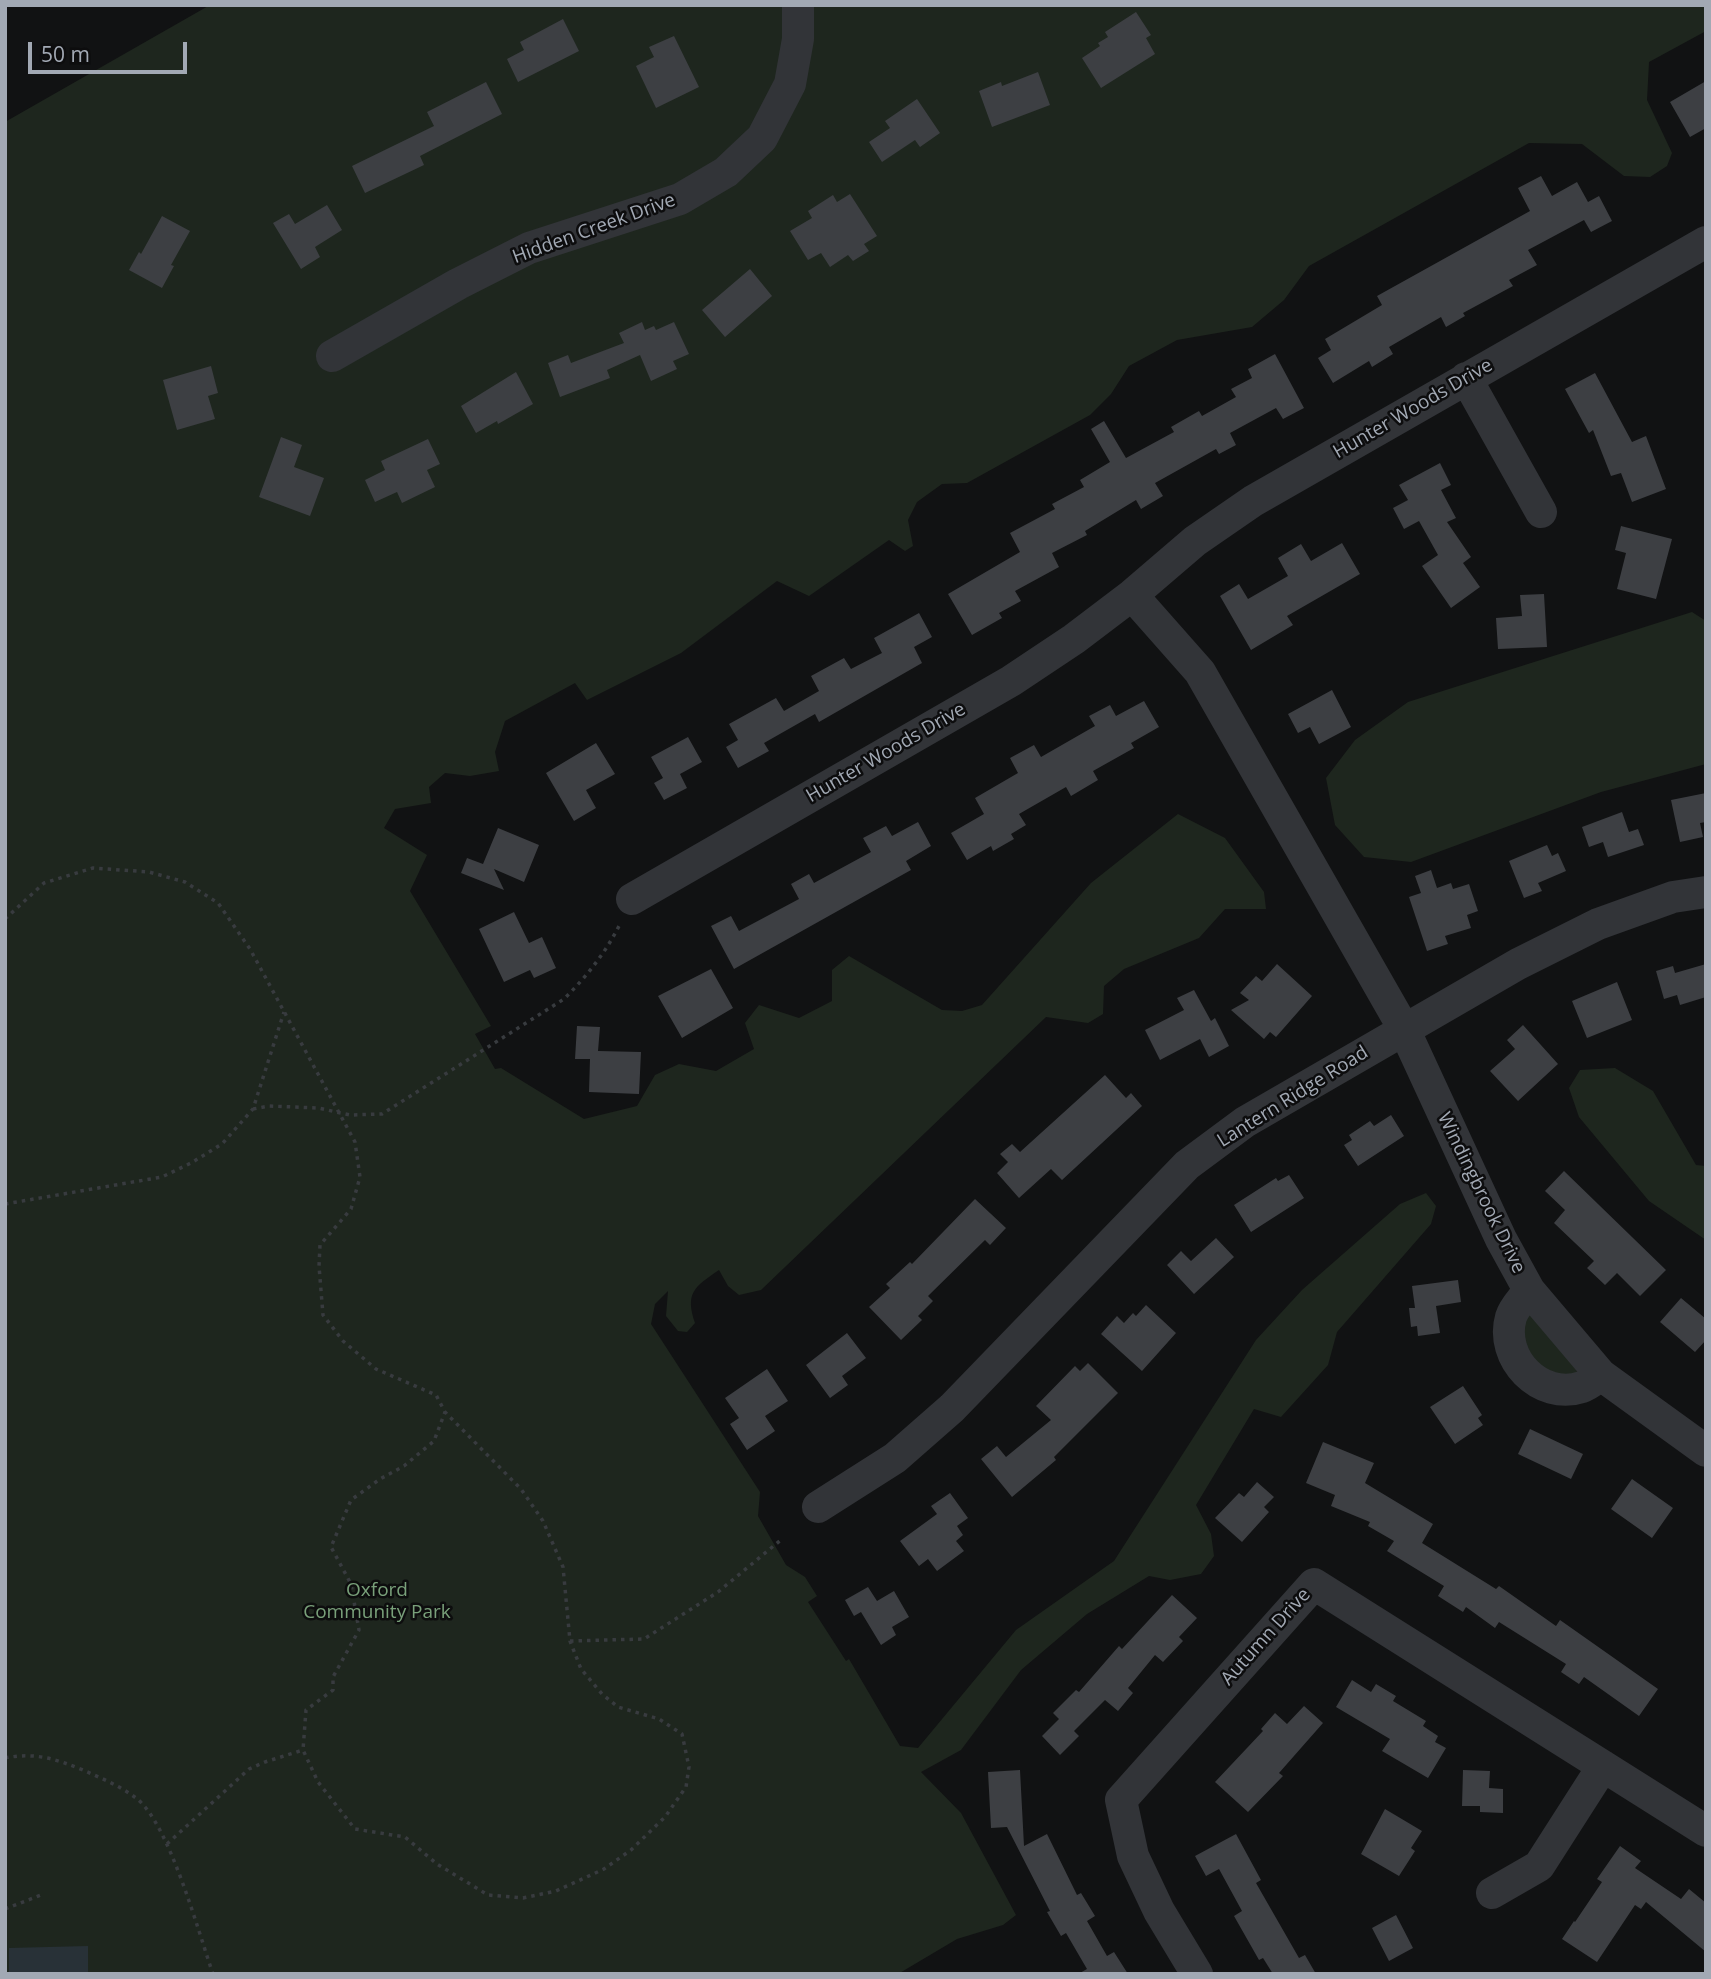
<!DOCTYPE html>
<html>
<head>
<meta charset="utf-8">
<style>
  body { margin:0 }
  #map { position:relative; width:1711px; height:1979px; overflow:hidden; background:#111213; font-family:"Open Sans",sans-serif }
  canvas { display:block }
  .frame { position:absolute; inset:0; border:7px solid #a2a9b4; pointer-events:none }
  .scale { position:absolute; left:28px; top:42px; width:159px; height:32px; box-sizing:border-box; border:4px solid #a2a9b4; border-top:0; padding-left:9px; font-size:21px; line-height:24px; white-space:nowrap; color:#a2a9b4; -webkit-text-stroke:5px #0d0d0e; paint-order:stroke }
</style>
</head>
<body>
<div id="map">
<canvas width="1711" height="1979"></canvas>
<div class="frame"></div>
<div class="scale">50 m</div>
</div>
<script>
const g = document.querySelector('canvas').getContext('2d');
g.lineJoin = 'round';
function fillPath(path, color) { g.fillStyle = color; g.fill(path, 'evenodd'); }
function strokePath(path, color, width, dash) { g.strokeStyle = color; g.lineWidth = width; g.lineCap = dash ? 'butt' : 'round'; g.setLineDash(dash || []); g.stroke(path); }
function label(font, color, halo, rows, align = 'center') {
  g.font = font + ' "Open Sans",sans-serif'; g.lineWidth = 5; g.setLineDash([]); g.textBaseline = 'middle'; g.strokeStyle = halo; g.fillStyle = color; for (const [text, x, y, turn = 0] of rows) {
    g.save(); g.translate(x, y); g.rotate((+turn || 0) * Math.PI / 180); g.textAlign = isNaN(turn) ? turn : align; if (halo) g.strokeText(text, 0, 0); g.fillText(text, 0, 0); g.restore();
  }
}
fillPath(new Path2D(`
  M210,5H1706V31L1649,62L1647,100L1672,153L1667,166L1650,177L1624,176L1582,144L1529,143L1309,266L1284,300L1252,327L1177,340L1129,366L1111,394L1090,415L967,483L942,484L917,502L908,520L913,546L905,551L889,540L809,596L777,581L681,653L587,700L575,683L505,721L495,752L499,771L470,776L445,773L429,787L431,803L395,809L384,828L427,855L410,891L491,1026L475,1034L495,1069L501,1068L584,1119L637,1106L655,1075L679,1064L716,1071L754,1049L745,1023L759,1005L799,1018L832,1001V970L849,956L942,1010L962,1011L982,1005L1091,883L1178,814L1225,838L1264,892L1266,909H1225L1199,938L1124,969L1104,986L1103,1014L1088,1023L1046,1017L761,1290L739,1295L728,1286L719,1270C694,1287 685,1293 695,1323L687,1332L678,1331L666,1316L668,1291L655,1304L651,1324L760,1492L758,1516L786,1565L805,1577L817,1596L808,1602L846,1661L849,1659L900,1746L918,1748L1016,1630L1114,1561L1256,1340L1302,1290L1400,1204L1426,1193L1436,1206L1431,1224L1337,1332L1328,1365L1281,1417L1254,1409L1196,1505L1211,1534L1214,1556L1201,1574L1170,1580L1149,1576L1087,1614L1021,1670L961,1750L921,1772L961,1813L1016,1915L1003,1925L957,1939L898,1974H5V122Z
  M1692,612L1706,621V764L1601,792L1411,862L1364,857L1335,825L1326,778L1355,740L1408,702Z
  M1615,1068L1653,1091L1696,1165L1706,1166V1240L1649,1201L1579,1117L1569,1088L1580,1070Z
  M1526,1315H1532L1576,1367L1577,1372L1567,1381L1525,1358L1520,1320Z`), '#1e261e');
fillPath(new Path2D(`
  M88,1946V1974H9V1948Z`), '#283137');
fillPath(new Path2D(`
  M1136,12L1151,35L1146,38L1155,54L1101,88L1082,58L1100,46L1098,43L1108,37L1105,32Z
  M563,19L579,51L518,82L507,59L524,50L520,42Z
  M674,36L699,87L656,108L636,66L654,57L649,47Z
  M1038,72L1050,105L992,127L979,91L1001,82L1002,86Z
  M1706,81V128L1690,137L1670,102Z
  M486,82L502,114L420,156L424,165L365,193L352,166L434,126L427,112Z
  M917,99L940,133L920,147L915,140L882,162L869,142L890,128L885,121Z
  M1541,176L1552,196L1577,182L1588,202L1599,196L1612,221L1591,232L1584,220L1528,250L1537,265L1509,280L1513,286L1463,313L1465,316L1446,327L1441,317L1389,347L1393,354L1372,367L1369,361L1333,383L1318,358L1331,350L1325,339L1382,305L1377,296L1530,211L1518,188Z
  M850,194L877,236L864,244L869,251L853,261L848,255L830,267L821,253L808,260L790,231L812,218L808,211L833,195L837,202Z
  M327,205L342,230L315,247L320,257L301,269L273,223L289,214L295,224Z
  M162,216L190,231L171,265L174,266L162,288L129,270L139,252L141,254Z
  M750,269L772,296L725,337L702,310Z
  M642,322L645,330L654,326L656,330L674,322L689,354L673,361L677,369L651,381L640,355L607,370L610,378L560,397L548,363L568,355L571,363L624,343L619,333Z
  M1275,354L1304,408L1283,419L1276,408L1230,433L1236,445L1219,454L1216,449L1155,483L1163,496L1141,509L1136,500L1085,531L1087,535L1052,553L1059,567L1015,591L1021,601L999,613L1002,618L972,635L948,594L1020,552L1010,533L1055,509L1052,504L1084,487L1080,480L1110,462L1091,429L1104,421L1126,458L1174,432L1171,427L1199,411L1202,416L1236,397L1231,389L1252,378L1248,369Z
  M211,366L218,393L208,396L215,419L177,430L163,380Z
  M516,372L533,404L498,424L497,421L476,433L461,406Z
  M1595,373L1632,442L1646,436L1666,489L1632,502L1621,473L1611,476L1593,430L1589,433L1565,389Z
  M281,437L302,445L294,467L324,478L310,516L259,497Z
  M428,439L440,464L427,470L435,487L402,503L397,492L375,502L365,480L385,470L381,461Z
  M1440,463L1451,485L1441,490L1456,518L1447,522L1471,557L1463,563L1480,587L1451,608L1422,566L1438,555L1419,521L1404,529L1393,508L1408,500L1399,485Z
  M1621,526L1672,539L1656,599L1617,589L1626,553L1615,550Z
  M1342,543L1360,574L1287,616L1293,625L1251,650L1220,596L1239,584L1248,599L1288,576L1278,558L1301,544L1311,561Z
  M1544,594L1547,647L1498,649L1496,618L1522,616L1520,595Z
  M919,613L932,637L914,647L922,663L819,722L815,714L764,743L769,751L738,768L726,747L738,740L729,724L776,698L784,711L819,691L811,676L844,658L851,669L882,653L874,638Z
  M1332,690L1351,727L1319,744L1310,727L1298,733L1288,714Z
  M1144,701L1159,727L1131,743L1134,748L1093,771L1098,780L1071,796L1066,787L1019,814L1026,825L1011,834L1014,839L993,851L991,846L967,860L951,833L984,814L975,798L1018,773L1010,758L1034,745L1041,757L1095,726L1089,716L1110,705L1116,716Z
  M688,737L702,762L680,774L687,788L664,800L654,783L663,778L651,757Z
  M596,743L615,774L586,790L596,808L574,821L546,773Z
  M1706,793V822L1700,823L1703,837L1680,842L1671,800Z
  M1622,812L1629,832L1638,829L1644,845L1608,857L1603,842L1589,847L1582,827Z
  M918,822L931,846L906,861L911,870L734,969L711,926L731,916L739,931L799,899L791,884L809,874L814,883L871,852L863,838L886,826L892,836Z
  M498,828L539,845L524,882L494,869L504,890L461,873L467,858L483,864Z
  M1547,845L1552,856L1558,853L1566,871L1538,883L1542,891L1524,898L1509,861Z
  M1431,870L1437,888L1451,883L1453,889L1469,884L1478,911L1467,915L1471,928L1445,936L1448,944L1427,951L1409,897L1421,893L1415,876Z
  M514,912L529,943L542,937L556,968L534,978L530,970L504,982L479,929Z
  M1277,964L1312,996L1276,1037L1270,1032L1264,1039L1231,1010L1249,1000L1240,993L1256,976L1262,981Z
  M1706,964V997L1680,1005L1677,995L1664,999L1656,971L1673,966L1675,973Z
  M711,969L733,1008L682,1038L658,996Z
  M1617,982L1632,1020L1587,1038L1572,1001Z
  M1194,990L1211,1021L1215,1018L1229,1046L1209,1057L1200,1039L1160,1060L1145,1030L1184,1010L1177,998Z
  M1523,1025L1558,1064L1518,1101L1490,1071L1515,1049L1507,1040Z
  M577,1026L600,1027L598,1051L641,1052L639,1094L589,1092L590,1059H575Z
  M1105,1075L1126,1098L1131,1093L1142,1106L1062,1180L1051,1169L1019,1198L997,1173L1008,1162L1000,1154L1012,1144L1020,1152Z
  M1391,1115L1404,1136L1358,1166L1344,1145L1352,1140L1349,1135L1370,1121L1374,1126Z
  M1564,1171L1666,1270L1640,1296L1617,1273L1605,1285L1587,1268L1594,1261L1554,1223L1565,1210L1545,1191Z
  M1289,1175L1304,1198L1251,1232L1234,1205L1276,1178L1278,1181Z
  M975,1199L1006,1228L990,1245L985,1240L928,1296L933,1301L918,1316L922,1320L901,1340L869,1307L890,1288L886,1284L910,1262L912,1264Z
  M1216,1238L1234,1257L1194,1294L1167,1265L1181,1251L1191,1261Z
  M1458,1280L1461,1302L1436,1306L1440,1333L1418,1336L1417,1326L1411,1327L1409,1308H1415L1412,1286Z
  M1681,1298L1706,1319V1340L1695,1352L1660,1322Z
  M1146,1305L1176,1333L1142,1371L1101,1334L1117,1316L1124,1323L1133,1313L1136,1316Z
  M847,1333L866,1358L842,1376L848,1385L830,1398L806,1365Z
  M1088,1363L1118,1393L1054,1457L1056,1460L1012,1497L981,1459L997,1446L1006,1457L1051,1420L1036,1406L1075,1366L1080,1371Z
  M767,1369L788,1401L765,1416L775,1431L747,1450L730,1424L739,1418L725,1398Z
  M1463,1386L1482,1415L1478,1418L1483,1425L1455,1444L1430,1407Z
  M1530,1429L1583,1454L1571,1479L1518,1454Z
  M1323,1442L1374,1463L1365,1483L1433,1524L1422,1543L1496,1589L1499,1586L1556,1626L1560,1620L1658,1689L1639,1716L1584,1677L1579,1684L1561,1672L1566,1664L1499,1622L1495,1628L1466,1607L1463,1612L1438,1596L1444,1586L1387,1551L1394,1541L1368,1526L1370,1522L1331,1506L1335,1495L1306,1483Z
  M1632,1479L1673,1508L1652,1538L1611,1509Z
  M1257,1482L1274,1497L1264,1507L1269,1512L1242,1542L1215,1518L1239,1493L1244,1497Z
  M950,1493L968,1518L957,1526L963,1535L956,1541L964,1551L937,1571L928,1559L919,1566L900,1541L937,1514L931,1506Z
  M868,1587L877,1601L894,1591L909,1617L892,1627L896,1635L881,1645L861,1612L854,1616L845,1600Z
  M1172,1595L1197,1618L1179,1637L1183,1641L1163,1662L1155,1655L1128,1688L1133,1693L1118,1711L1105,1700L1074,1731L1079,1736L1060,1755L1042,1736L1059,1719L1053,1713L1076,1690L1079,1692L1119,1646L1122,1649Z
  M1352,1680L1371,1692L1376,1684L1396,1696L1393,1701L1426,1721L1423,1726L1438,1736L1435,1742L1446,1748L1428,1778L1382,1751L1390,1739L1336,1707Z
  M1304,1706L1323,1723L1279,1773L1283,1776L1248,1812L1215,1782L1263,1731L1261,1729L1275,1713L1287,1724Z
  M1020,1770L1024,1846L1047,1834L1077,1895L1081,1893L1095,1916L1087,1921L1107,1956L1114,1952L1128,1974H1078L1087,1969L1066,1933L1061,1936L1047,1912L1050,1911L1007,1827L991,1828L988,1772Z
  M1463,1770L1490,1771L1489,1788L1503,1789V1813L1480,1812V1806H1462Z
  M1385,1809L1422,1831L1411,1848L1415,1851L1399,1876L1361,1854Z
  M1236,1834L1261,1880L1256,1883L1299,1958L1305,1955L1316,1974H1273L1263,1958L1259,1960L1234,1916L1242,1911L1219,1869L1206,1876L1195,1856Z
  M1620,1846L1641,1861L1635,1868L1681,1899L1689,1889L1706,1903V1952L1646,1902L1641,1909L1635,1905L1597,1962L1562,1939L1574,1921L1575,1922L1602,1882L1597,1879Z
  M1396,1915L1413,1948L1389,1961L1372,1928Z`), '#3d3f43');
strokePath(new Path2D(`
  M5,919L44,883L93,868L149,872L185,882L218,903L250,949L355,1142L360,1177L351,1209L320,1245L319,1266L323,1315L343,1341L376,1369L436,1395L445,1412L434,1441L404,1466L380,1479L351,1500L331,1547L351,1584L359,1630L333,1677V1690L306,1710L303,1750L318,1782L355,1829L405,1837L437,1864L488,1895L523,1898L556,1891L604,1869L631,1850L665,1817L686,1787L689,1767L682,1734L659,1719L618,1707L602,1694L581,1669L570,1641L563,1567L543,1521L521,1489L445,1412
  M253,1109L269,1106L318,1108L350,1115L382,1114L564,999C587,976 607,951 621,922
  M5,1204L162,1177L191,1163L222,1144L253,1109L284,1012
  M570,1641L644,1639L718,1592L782,1539
  M5,1758C35,1752 56,1759 83,1770C101,1778 120,1786 136,1798C169,1823 198,1931 213,1974
  M167,1844L249,1769L265,1762L303,1750
  M5,1909L41,1895`), '#383b3f', 3.5, [3.5, 5]);
strokePath(new Path2D(`
  M332,356L458,284L529,248L680,199L726,172L762,138L790,84L798,39V5
  M1466,378L1541,512
  M1132,595L1200,672L1404,1029L1501,1239L1529,1290L1601,1375L1706,1451
  M632,899L1011,681L1074,639L1132,595L1195,541L1253,501L1706,242
  M1529,1290C1524,1298 1514,1307 1511,1317C1499,1358 1540,1401 1582,1387C1589,1385 1595,1379 1601,1375
  M818,1507L895,1458L952,1408L1187,1165L1245,1122L1518,964L1598,924L1673,897L1706,892
  M1492,1893L1539,1866L1603,1766
  M1197,1974L1159,1911L1133,1856L1121,1800L1314,1584L1706,1831`), '#323438', 32);
label('19px', '#a2a9b4', '#0d0d0e', [
  ["Hidden Creek Drive",594,229,-20],
  ["Hunter Woods Drive",1413,409,-30],
  ["Hunter Woods Drive",886,753,-30],
  ["Lantern Ridge Road",1293,1097,-32],
  ["Windingbrook Drive",1481,1193,64],
  ["Autumn Drive",1266,1637,-48]
]);
label('19px', '#79a07a', '#0d0d0e', [
  ["Oxford",377,1591],
  ["Community Park",377,1613]
]);
</script>
</body>
</html>
